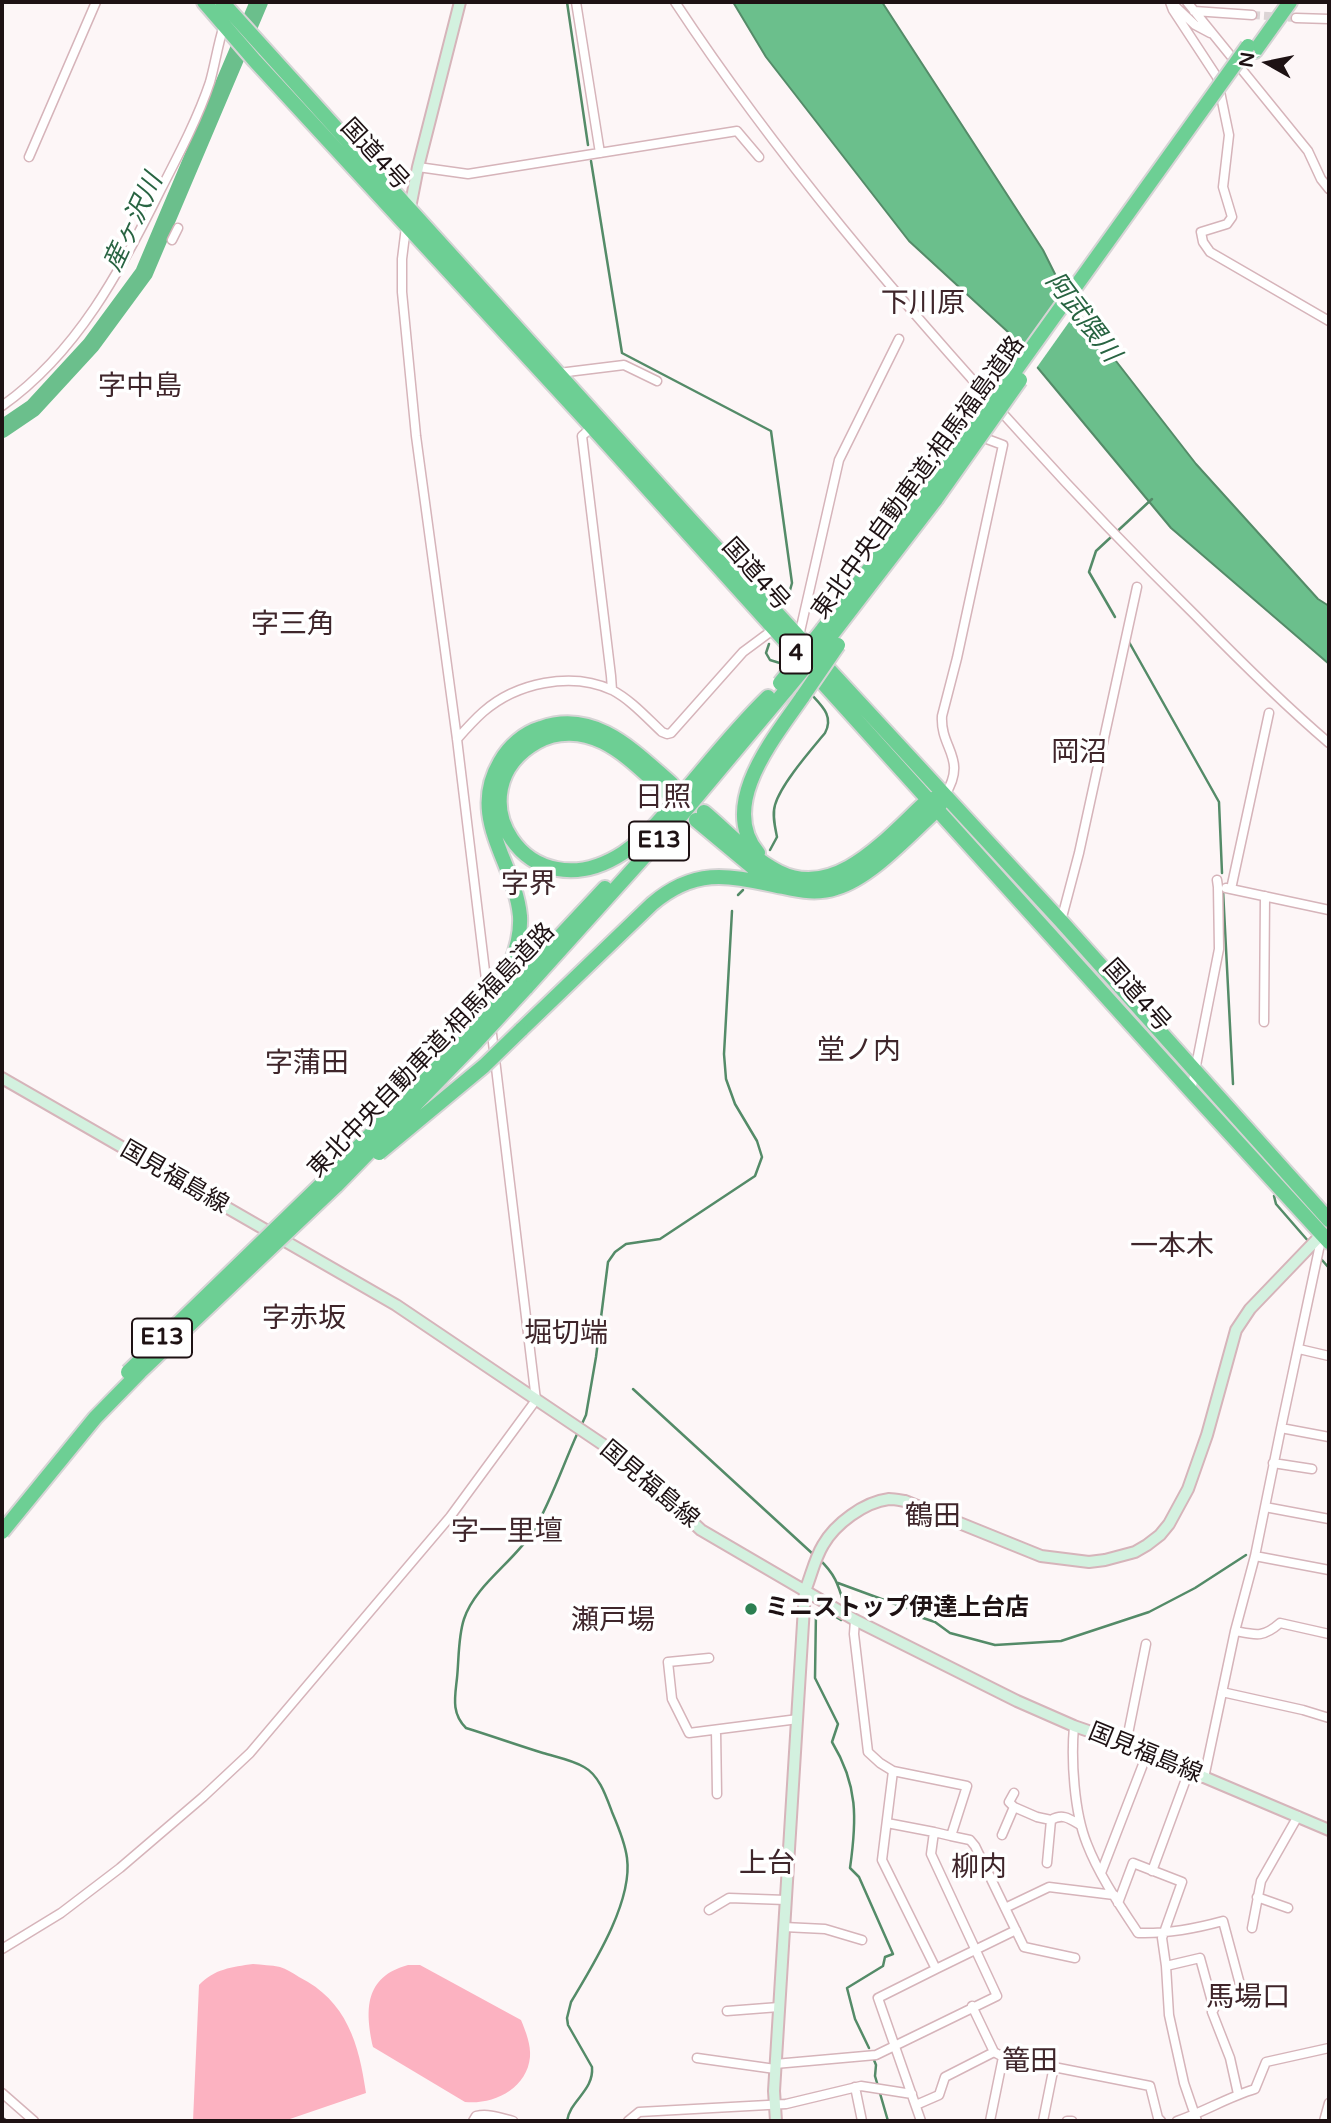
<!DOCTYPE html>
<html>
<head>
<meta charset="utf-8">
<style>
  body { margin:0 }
  #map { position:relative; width:1331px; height:2123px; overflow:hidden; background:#fdf6f7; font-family:"Varela Round",sans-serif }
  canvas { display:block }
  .frame { position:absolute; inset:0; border:4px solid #1e1214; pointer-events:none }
  .north { position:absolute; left:1233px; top:28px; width:70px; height:70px; -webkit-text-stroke:5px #fff; paint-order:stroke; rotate:279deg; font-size:19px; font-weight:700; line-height:28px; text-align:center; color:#1e1214 }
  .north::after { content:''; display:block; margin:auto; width:24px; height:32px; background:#1e1214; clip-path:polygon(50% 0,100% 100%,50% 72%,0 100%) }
</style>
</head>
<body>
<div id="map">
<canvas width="1331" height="2123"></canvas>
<div class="frame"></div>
<div class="north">N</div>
</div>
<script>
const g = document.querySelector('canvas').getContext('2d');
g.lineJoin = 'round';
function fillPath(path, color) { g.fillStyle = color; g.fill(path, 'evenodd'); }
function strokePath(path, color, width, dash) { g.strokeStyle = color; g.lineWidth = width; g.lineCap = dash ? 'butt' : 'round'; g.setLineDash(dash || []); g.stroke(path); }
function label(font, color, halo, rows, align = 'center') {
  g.font = font + ' "Varela Round","Noto Sans JP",sans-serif'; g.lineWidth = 7; g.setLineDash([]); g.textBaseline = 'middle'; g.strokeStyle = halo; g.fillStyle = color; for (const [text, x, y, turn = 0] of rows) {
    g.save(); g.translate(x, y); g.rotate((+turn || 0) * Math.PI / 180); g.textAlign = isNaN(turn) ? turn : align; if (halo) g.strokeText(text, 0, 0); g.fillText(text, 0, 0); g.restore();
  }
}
fillPath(new Path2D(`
  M253,1964C262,1965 271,1965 280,1967C286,1969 293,1973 299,1977C347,2001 359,2044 366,2093L284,2121H193L199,1985C214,1969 232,1967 253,1964Z
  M408,1965H420L521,2020C526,2032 531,2045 530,2057C527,2089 493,2105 465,2102L373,2047C365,2010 364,1977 408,1965Z`), '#fcb2c1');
const water = new Path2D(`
  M733,2H882L1043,250L1067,298L1196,464L1318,599L1329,606V664L1171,528L1008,332L909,241L766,57Z`);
fillPath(water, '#6bbf8c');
strokePath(water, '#548b68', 2);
fillPath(new Path2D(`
  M1070,296L1079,308L1035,370L1021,353Z`), '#fdf6f7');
strokePath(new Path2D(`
  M567,2L588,145
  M591,161L622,353L771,431L792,583L787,601
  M1115,617L1089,572L1096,551L1152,499
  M1129,642L1219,802L1222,873
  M769,644L766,653L770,660L783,664L787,668
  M770,850L777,837C775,827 772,815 775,805C781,784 811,750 825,733C834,716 822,706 811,694
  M1223,890L1233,1084
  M738,895L743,890
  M1274,1196L1276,1204L1309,1242
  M1322,1260L1329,1268
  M633,1389L814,1555
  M581,1426L586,1415L596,1357L608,1262L615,1252L626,1244L660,1239L755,1176L762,1157L757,1141L735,1104L726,1079L724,1054L732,911
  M819,1559C835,1574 838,1584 844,1604
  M838,1583L906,1608
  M917,1616L935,1622L950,1633L995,1645L1061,1641L1149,1612L1195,1588L1246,1555
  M841,1620L821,1608L816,1611L815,1678L838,1724L832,1742C858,1785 857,1819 850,1868L859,1877L893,1954L885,1957L883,1966L847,1988L855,2019L869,2048
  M874,2060L876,2065L875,2076L888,2121
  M567,2121C570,2100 594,2091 592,2067L568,2025L567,2018L571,2002C593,1965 633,1902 627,1858C625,1842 618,1826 612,1812C606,1796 599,1775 584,1767C572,1760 556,1757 543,1753C517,1745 492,1736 466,1728C451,1713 455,1697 457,1678C459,1659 458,1637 464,1619C475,1585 515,1561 534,1530C552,1499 563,1465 578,1432`), '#548b68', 2.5);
strokePath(new Path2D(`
  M2,429L33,408L91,345L144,273L259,2`), '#6bbf8c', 18);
strokePath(new Path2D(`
  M1252,15L1296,18`), '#dcd4d5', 8, [8, 4]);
const street = new Path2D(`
  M576,2L600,153
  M675,2C778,158 900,301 1026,439C1081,500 1137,558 1195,615C1238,659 1282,703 1329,743
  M1170,2L1173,10L1217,77L1229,135L1223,187L1232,217L1227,224L1201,232L1203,242L1210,252L1329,321
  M1187,2L1308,151L1321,179L1329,189
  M1176,7L1195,25L1210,33
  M1194,11L1252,15
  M1296,18L1329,19
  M29,157L96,2
  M418,167L468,174L737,131L759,157
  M406,227L402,259V292L416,436L457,739L488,996
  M172,240L178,228
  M559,373L624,365L657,381
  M2,406C77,353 121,270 161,189C178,156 198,118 210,82C215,64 218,44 224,25
  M592,427L582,436L611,676L612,690
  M799,636L839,460L899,339
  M457,739C465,730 474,720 483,712C516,683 571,671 612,690C631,700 647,718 662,732L667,734L671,733L743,652L774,629
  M945,795C968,758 940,749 942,716L957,658L1003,445L960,429
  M1226,888L1329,910
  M1231,889L1269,713
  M1061,921L1079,853L1137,587
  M1264,1022L1265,896
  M1191,1091L1219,949L1218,887L1217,880
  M1299,1349L1329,1356
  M1281,1428L1329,1437
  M1273,1463L1312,1469
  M1265,1507L1329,1519
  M1255,1556L1329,1570
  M1235,1631C1256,1635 1263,1638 1280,1623L1329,1634
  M709,1658L668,1662L672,1699L689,1733L798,1719
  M1222,1692L1303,1710L1329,1718
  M1074,1726C1071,1760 1074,1812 1087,1844C1099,1875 1119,1904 1138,1933C1168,1934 1194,1929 1223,1921L1245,2003
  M716,1730L717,1794
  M1126,1744L1146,1644
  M893,1771L882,1860L936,1969L878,1998L921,2121
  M1204,1778L1235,1631L1255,1556L1281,1428L1322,1235
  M1014,1793L1009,1802L1014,1807
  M887,1823L934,1832
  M1002,1835L1014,1807L1037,1817L1051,1820C1063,1813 1070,1819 1080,1825
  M951,1836L970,1840L975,1846L1024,1947L1075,1958
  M1047,1863L1051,1820
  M1152,1871L1189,1771
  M1101,1873L1147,1754
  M1257,1897L1288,1908
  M1118,1903L1133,1863L1182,1882L1162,1938L1166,1966
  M1005,1908L1049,1887L1114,1895
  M709,1910L729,1898L786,1900
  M784,1927L825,1929L862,1940
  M1252,1928L1261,1881L1298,1816
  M2,1949L61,1913L120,1868L203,1797L250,1753L450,1517L536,1400L491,1026
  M936,1969L1016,1930
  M972,2006L994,2052L1003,2057L1150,2086L1158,2118L1161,2121
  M727,2011L779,2007
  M697,2058L775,2069
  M775,2064L876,2055L997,1996L931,1854L934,1832L951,1836L967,1786L893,1771L880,1763L868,1752L854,1634L855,1620
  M855,2087L862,2121
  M2,2093L34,2121
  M916,2105L939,2095L945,2077L994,2052
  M473,2121L476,2116C489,2113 501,2118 513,2121
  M628,2121L639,2112L786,2104L861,2086L912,2094
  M990,2121L1003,2057
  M1043,2121L1054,2066
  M1067,2121H1072
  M1177,2121C1204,2112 1228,2097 1255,2089L1266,2062L1329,2048
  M1197,2121L1184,2083L1169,2015L1166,1966L1200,1958L1214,2009L1212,2012L1230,2058L1238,2094
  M1324,2121L1329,2103`);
const secondary = new Path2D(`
  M409,213L418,167L460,2
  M2,1078L396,1305L623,1458L701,1530L855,1620L1017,1701L1074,1726L1126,1744L1329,1830
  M776,2121L774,2091L805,1591C811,1576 815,1558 823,1545C835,1524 864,1502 889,1499C894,1499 899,1500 905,1501L1041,1556L1089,1562L1105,1560L1135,1552L1147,1545L1160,1535L1169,1524L1188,1489L1207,1435L1236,1330L1250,1309L1322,1234`);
const highway = new Path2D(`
  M204,2L255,61L592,427L1191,1091L1329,1242
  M222,2L689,518L1061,921L1329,1220
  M1255,51L1290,2
  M823,629L927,494
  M830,637L936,499
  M666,792C646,775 627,754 603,742C582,732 558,730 537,742C452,790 526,916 623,853C647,837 665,814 683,793C711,760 737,727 768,697
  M704,812C728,832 751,858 779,872C837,901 889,835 928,800L937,798
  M696,820L756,870L774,881
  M758,853C717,804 776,736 803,696
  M511,963C517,948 521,933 520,916C515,862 467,818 500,762C509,746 524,733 541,728C595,709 634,751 672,784
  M520,979L605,888
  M526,988L680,817L787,689
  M521,1030L652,904C697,866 730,876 783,887C801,891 818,894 836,888C871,878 909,835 937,810L940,805`);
strokePath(street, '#d6b4ba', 11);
strokePath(secondary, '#d6b4ba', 14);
strokePath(highway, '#d6d4d5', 18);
strokePath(street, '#fff', 8);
strokePath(secondary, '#d3f1df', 10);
strokePath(highway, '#6dcf94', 14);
const rail = new Path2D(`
  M2,2119L5,2121`);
strokePath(rail, '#4c4143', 5);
strokePath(rail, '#fff', 2.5, [8]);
const highwayBridge = new Path2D(`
  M927,494L1248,46
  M936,499L1020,380
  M780,683L823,629
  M787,689L830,637
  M803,696L838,645
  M462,1027L497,985L511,963
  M379,1153L484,1066L521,1030
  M128,1372L336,1170L520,979
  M2,1532L95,1418L140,1372L336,1186L477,1041L526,988`);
strokePath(highwayBridge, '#d6d4d5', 18, []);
strokePath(highwayBridge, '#6dcf94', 14);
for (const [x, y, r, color] of [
  [751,1609,7,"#2c7f51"]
]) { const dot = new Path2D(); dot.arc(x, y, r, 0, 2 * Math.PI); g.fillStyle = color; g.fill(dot); strokePath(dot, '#fff', 2.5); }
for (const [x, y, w] of [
  [796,654,32],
  [659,841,60],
  [162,1338,60]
]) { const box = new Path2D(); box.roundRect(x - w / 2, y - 19.5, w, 39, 5); g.fillStyle = '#fff'; g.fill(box); strokePath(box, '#1e1214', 2); }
label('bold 23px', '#1e1214', null, [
  ["4",796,654],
  ["E13",659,841],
  ["E13",162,1338]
]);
label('24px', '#1e1214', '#fff', [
  ["国道4号",374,155,47],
  ["東北中央自動車道;相馬福島道路",919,478,-54],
  ["国道4号",755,575,48],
  ["国道4号",1136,996,48],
  ["東北中央自動車道;相馬福島道路",432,1051,-46],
  ["国見福島線",174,1178,30],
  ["国見福島線",649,1485,40],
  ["国見福島線",1145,1754,22]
]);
label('bold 24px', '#1e1214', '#fff', [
  ["ミニストップ伊達上台店",765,1609]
], 'left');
label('italic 26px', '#286442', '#fff', [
  ["産ヶ沢川",134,223,-65],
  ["阿武隈川",1082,318,53]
]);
label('28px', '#3f262b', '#fff', [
  ["下川原",923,305],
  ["字中島",140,388],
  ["字三角",293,626],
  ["岡沼",1079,754],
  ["日照",663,799],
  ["字界",529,886],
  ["堂ノ内",859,1052],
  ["字蒲田",307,1065],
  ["一本木",1172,1248],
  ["字赤坂",304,1320],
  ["堀切端",566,1335],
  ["鶴田",933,1518],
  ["字一里壇",507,1533],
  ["瀬戸場",613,1622],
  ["上台",767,1865],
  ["柳内",979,1869],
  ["馬場口",1248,1999],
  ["篭田",1030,2063]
]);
</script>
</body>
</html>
